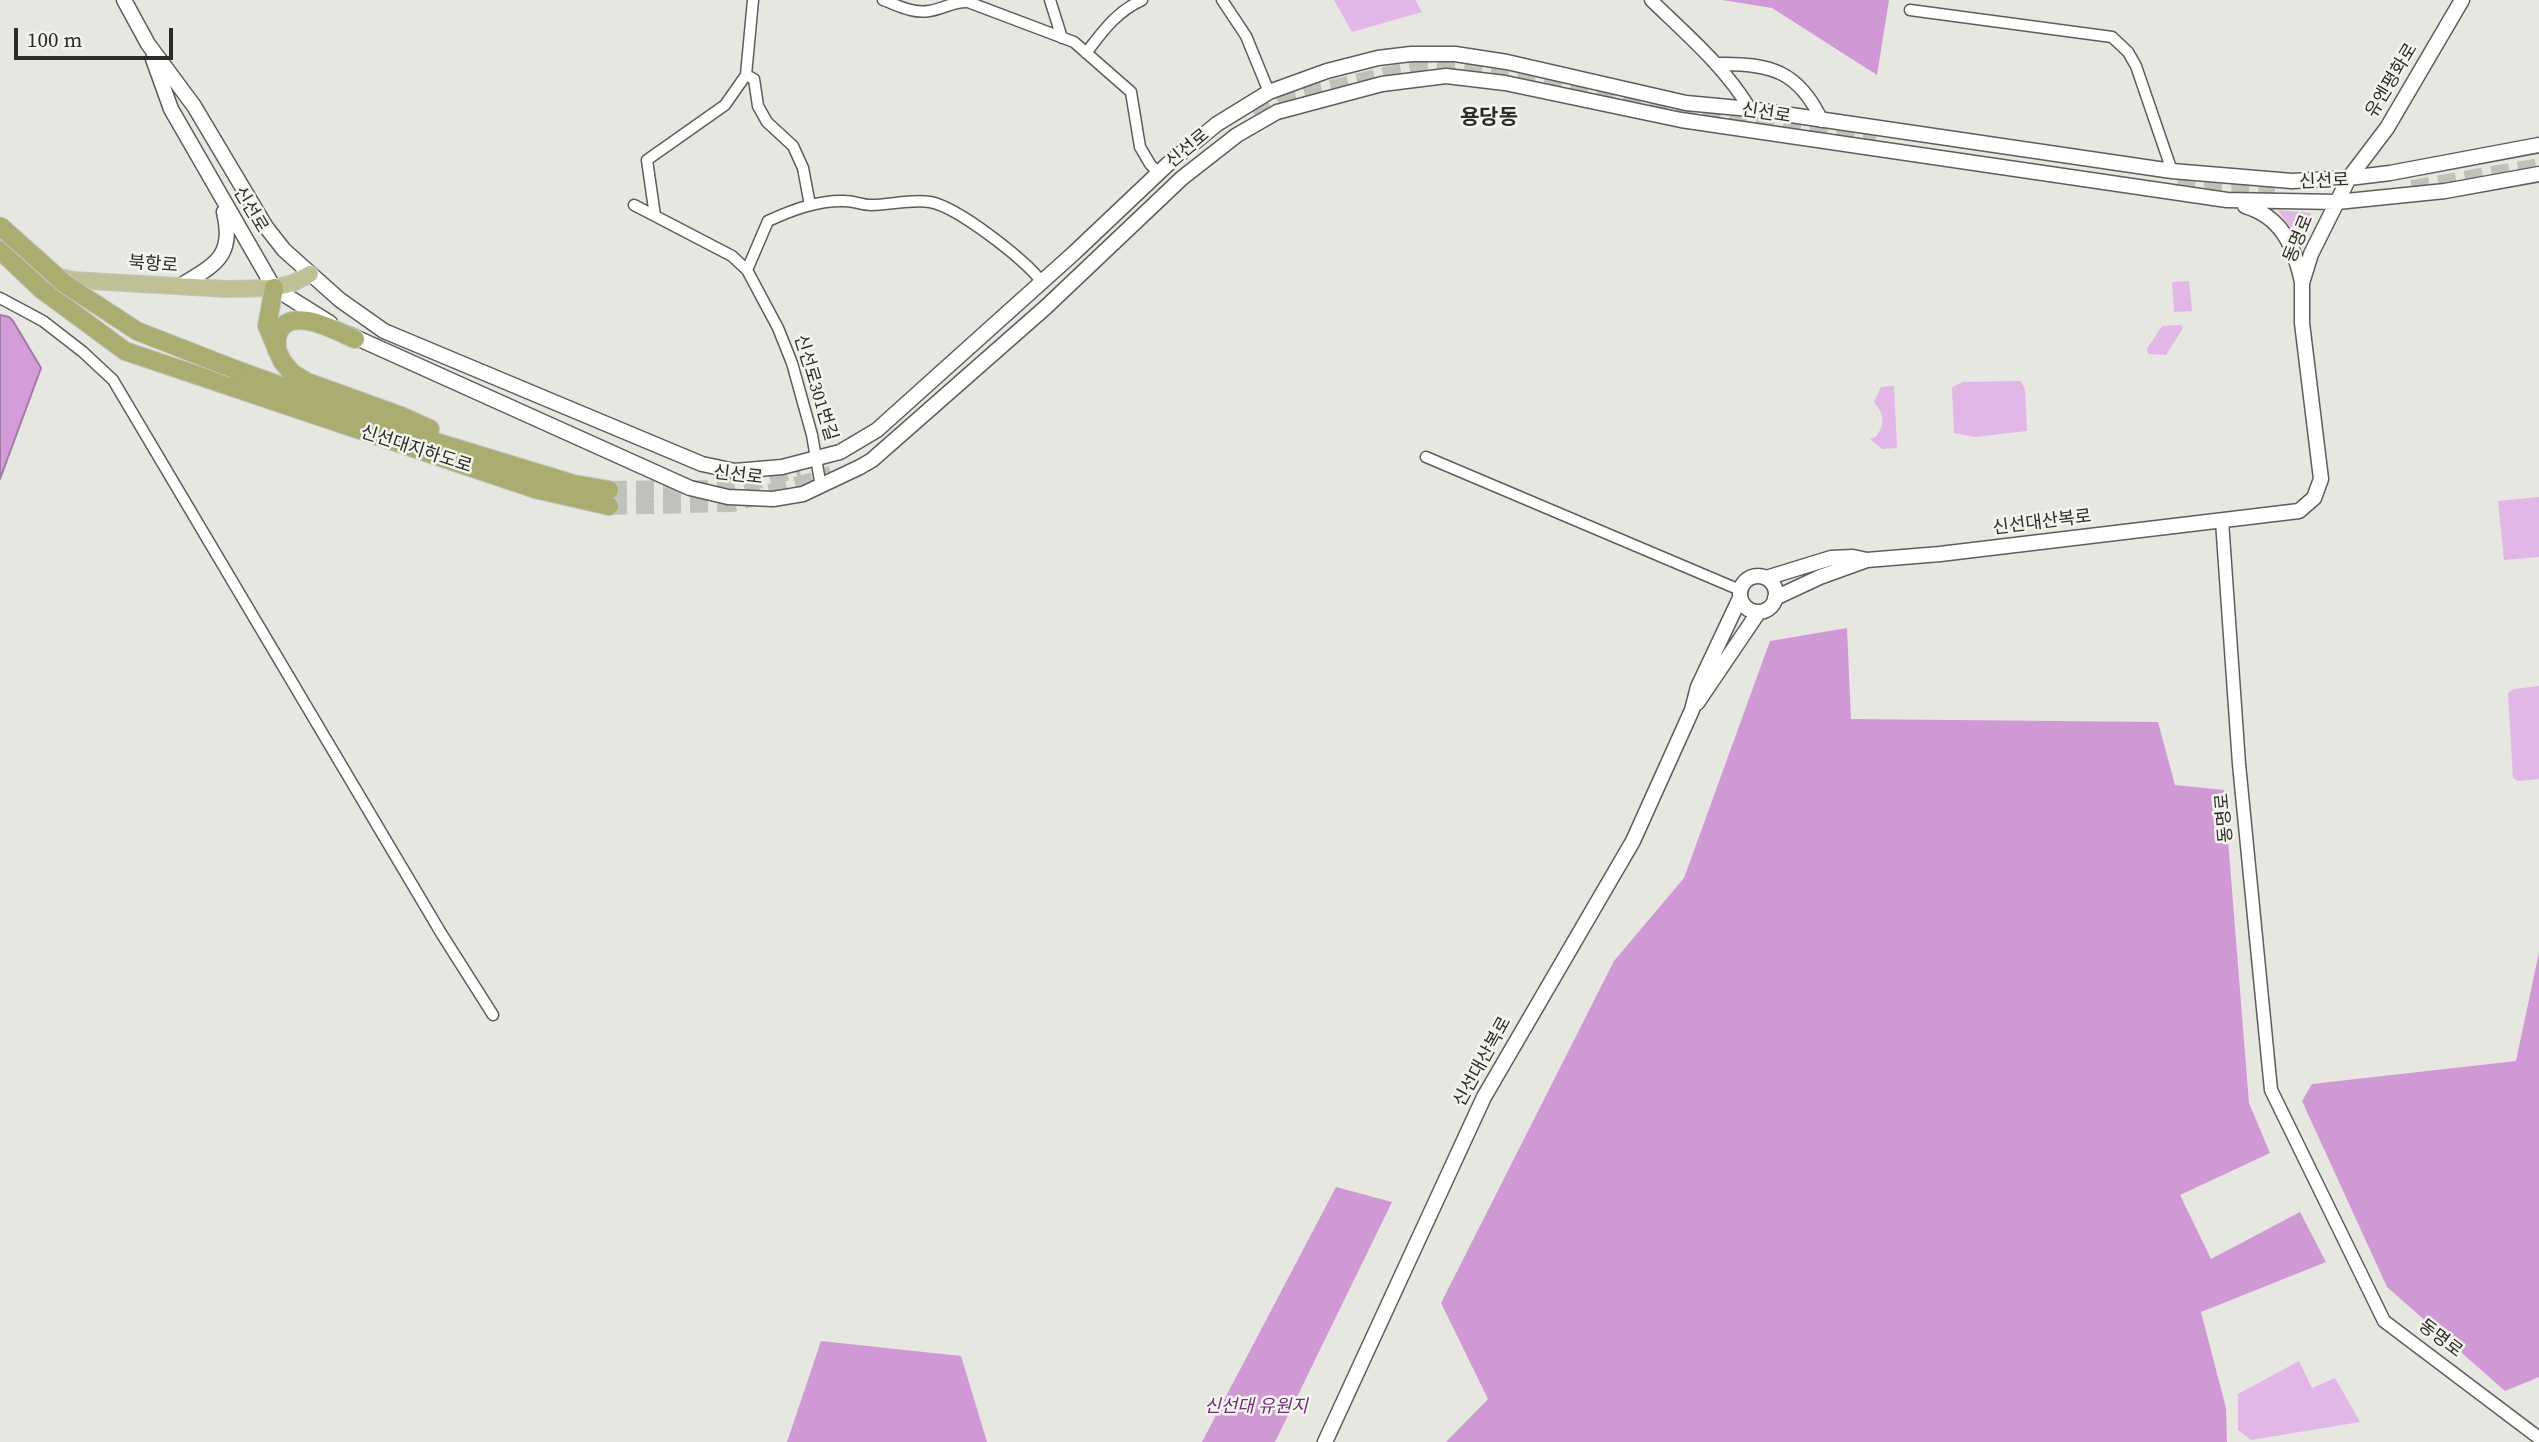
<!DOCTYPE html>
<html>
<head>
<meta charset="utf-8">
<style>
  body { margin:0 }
  #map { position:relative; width:2539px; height:1442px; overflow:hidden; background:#e6e7e0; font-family:"Source Serif 4",serif }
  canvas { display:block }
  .scale { position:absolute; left:14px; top:28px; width:159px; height:32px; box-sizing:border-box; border:4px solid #2b2b29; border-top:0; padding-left:9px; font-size:21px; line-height:24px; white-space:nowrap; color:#2b2b29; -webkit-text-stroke:5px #f4f4ee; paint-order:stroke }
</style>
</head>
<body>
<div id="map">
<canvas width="2539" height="1442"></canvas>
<div class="scale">100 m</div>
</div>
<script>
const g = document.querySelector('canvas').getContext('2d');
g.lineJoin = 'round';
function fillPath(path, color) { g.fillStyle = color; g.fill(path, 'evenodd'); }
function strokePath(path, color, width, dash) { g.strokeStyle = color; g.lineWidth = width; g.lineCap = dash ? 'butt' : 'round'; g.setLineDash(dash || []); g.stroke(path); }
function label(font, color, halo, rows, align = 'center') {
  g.font = font + ' "Source Serif 4","Noto Sans KR",serif'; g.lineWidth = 5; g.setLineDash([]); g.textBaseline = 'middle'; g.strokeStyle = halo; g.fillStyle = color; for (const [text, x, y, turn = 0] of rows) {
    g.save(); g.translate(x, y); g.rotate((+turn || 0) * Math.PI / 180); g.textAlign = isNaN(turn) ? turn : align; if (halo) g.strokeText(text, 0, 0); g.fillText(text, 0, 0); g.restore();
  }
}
fillPath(new Path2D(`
  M1334,0H1415L1422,12L1352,32Z
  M2278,210L2311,213L2302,245Z
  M2189,281L2192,311L2174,312L2172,282Z
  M2181,325L2183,328L2166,355L2148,354L2147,349L2162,326Z
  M2021,381L2025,390L2027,431L1975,437L1954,433L1952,387L1963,382Z
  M1894,386L1897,448L1882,449L1870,439L1876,437C1885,424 1885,415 1874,402L1881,387Z
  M2539,497V557L2504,560L2498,501Z
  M2539,686V779L2518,781L2513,778L2508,693L2514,689Z
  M2299,1361L2312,1388L2335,1378L2360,1422L2251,1440L2238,1430V1394Z`), '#e2b6e6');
fillPath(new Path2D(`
  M1722,0H1889L1877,75L1772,8Z
  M1847,628L1851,719L2158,722L2175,785L2224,790L2249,1103L2270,1153L2180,1195L2211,1259L2300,1212L2326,1262L2201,1312L2226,1408L2227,1442H1446L1488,1399L1441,1303L1614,961L1684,878L1770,641Z
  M2539,952V1377L2505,1391L2387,1287L2302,1101L2312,1084L2516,1061Z
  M1336,1187L1392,1202L1275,1442H1202Z
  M821,1341L961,1356L987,1442H787Z`), '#d099d6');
const water = new Path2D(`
  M0,315L9,317L13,321L41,368L0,479Z`);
fillPath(water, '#d49dda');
strokePath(water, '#a17ba5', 2);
strokePath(new Path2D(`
  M1256,117L1283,101L1384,76L1426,68L1459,69L1875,142
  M2178,177L2227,184L2275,186
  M2412,189L2539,167
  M609,490L726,489L799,468
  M609,506L732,503L818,480L832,474`), '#c1c1bb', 18, [18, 9]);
const minor = new Path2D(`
  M883,0C897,5 913,14 929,11C943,9 954,1 968,2L1074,42L1131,92L1140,147L1150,164L1158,173
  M1050,0L1062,38
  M1222,0L1246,36L1269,92
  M1910,10L2112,37L2128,52L2136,66L2172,171
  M1086,53C1103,31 1116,12 1142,0
  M746,75L754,79L758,106L767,122L793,146L803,168L810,205
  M634,205L732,256L747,270L778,328L792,363L812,435L821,487
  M655,216L647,160L725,105L746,75L753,0
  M747,270L768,221C792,210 818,200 845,201C854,201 862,205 871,205C890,205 911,199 930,202C958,207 1024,259 1042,282
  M0,298L43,321L83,352L113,380L441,933L493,1015
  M1426,457L1740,590`);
const tertiary = new Path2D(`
  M1651,0C1686,34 1724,66 1750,109
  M1718,64C1770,63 1799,71 1822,121
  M2222,521L2239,764L2271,1090L2384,1321L2539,1438`);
const secondary = new Path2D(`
  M124,0L148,44L194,106L266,227L284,250L340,300L384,331L702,464L735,471L782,467L840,452L877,430L1074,253L1168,164L1217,124L1269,92L1327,71L1378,58L1411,54H1455L1507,62L1686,103L1750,109L2172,171L2292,181L2349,178L2390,173L2539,145
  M153,59L171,109L274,288L330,323
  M2245,206C2282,217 2294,246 2302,282
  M180,286C214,265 235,257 224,212
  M348,334L690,488L728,497L773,499L803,494L860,467L872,460L1046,307L1182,178L1237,135L1277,112L1382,84L1446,76L1505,83L1681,120L2227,200L2337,202L2445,191L2539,174
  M1740 594a18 18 0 1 1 36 0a18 18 0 1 1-36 0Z
  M1766,578L1831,558L1853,557L1867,560L1940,554L2299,511L2314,498L2321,479L2302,323V283L2311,254L2349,178L2387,128L2462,0
  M1775,598L1820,577L1867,560
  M1697,703L1758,613
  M1325,1442L1484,1097L1633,841L1692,710L1698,687L1740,598`);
const primary = new Path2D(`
  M13,256L21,263L44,273L73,280L227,289L274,288L293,283L310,274`);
const trunk = new Path2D(`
  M0,250L41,289L125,351L535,489L609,506
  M274,288L267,326L282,361L292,373L307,382L401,416L430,429
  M277,351C277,347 276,339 278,334C289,304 336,331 355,339
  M234,369L436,442L574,484L609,490`);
strokePath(minor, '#5d5e58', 13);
strokePath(tertiary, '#5d5e58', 15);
strokePath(secondary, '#5d5e58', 17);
strokePath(primary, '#c4c4c3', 18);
strokePath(trunk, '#c4c4c3', 20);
strokePath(minor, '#fff', 10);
strokePath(tertiary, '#fff', 12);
strokePath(secondary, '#fff', 14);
strokePath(primary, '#bfc194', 16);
strokePath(trunk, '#aaac70', 18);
const trunkBridge = new Path2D(`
  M0,226L65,284L137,331L234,369`);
strokePath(trunkBridge, '#c4c4c3', 20, []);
strokePath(trunkBridge, '#aaac70', 18);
label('18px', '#2b2b29', '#f4f4ee', [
  ["유엔평화로",2392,81,-59],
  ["신선로",1766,114,9],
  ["신선로",1188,149,-40],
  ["신선로",2324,182,-2],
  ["신선로",250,210,59],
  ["동명로",2299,239,-68],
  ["북항로",153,265,4],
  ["신선로301번길",815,388,73],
  ["신선대지하도로",416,450,18],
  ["신선로",738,476,7],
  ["신선대산복로",2042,523,-7],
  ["동명로",2225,818,-95],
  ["신선대산복로",1483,1062,-61],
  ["동명로",2440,1339,37]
]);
label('italic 18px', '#6e2d76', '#f4f4ee', [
  ["신선대 유원지",1256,1407]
]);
label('bold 21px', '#2b2b29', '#f4f4ee', [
  ["용당동",1489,119]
]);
</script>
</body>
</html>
